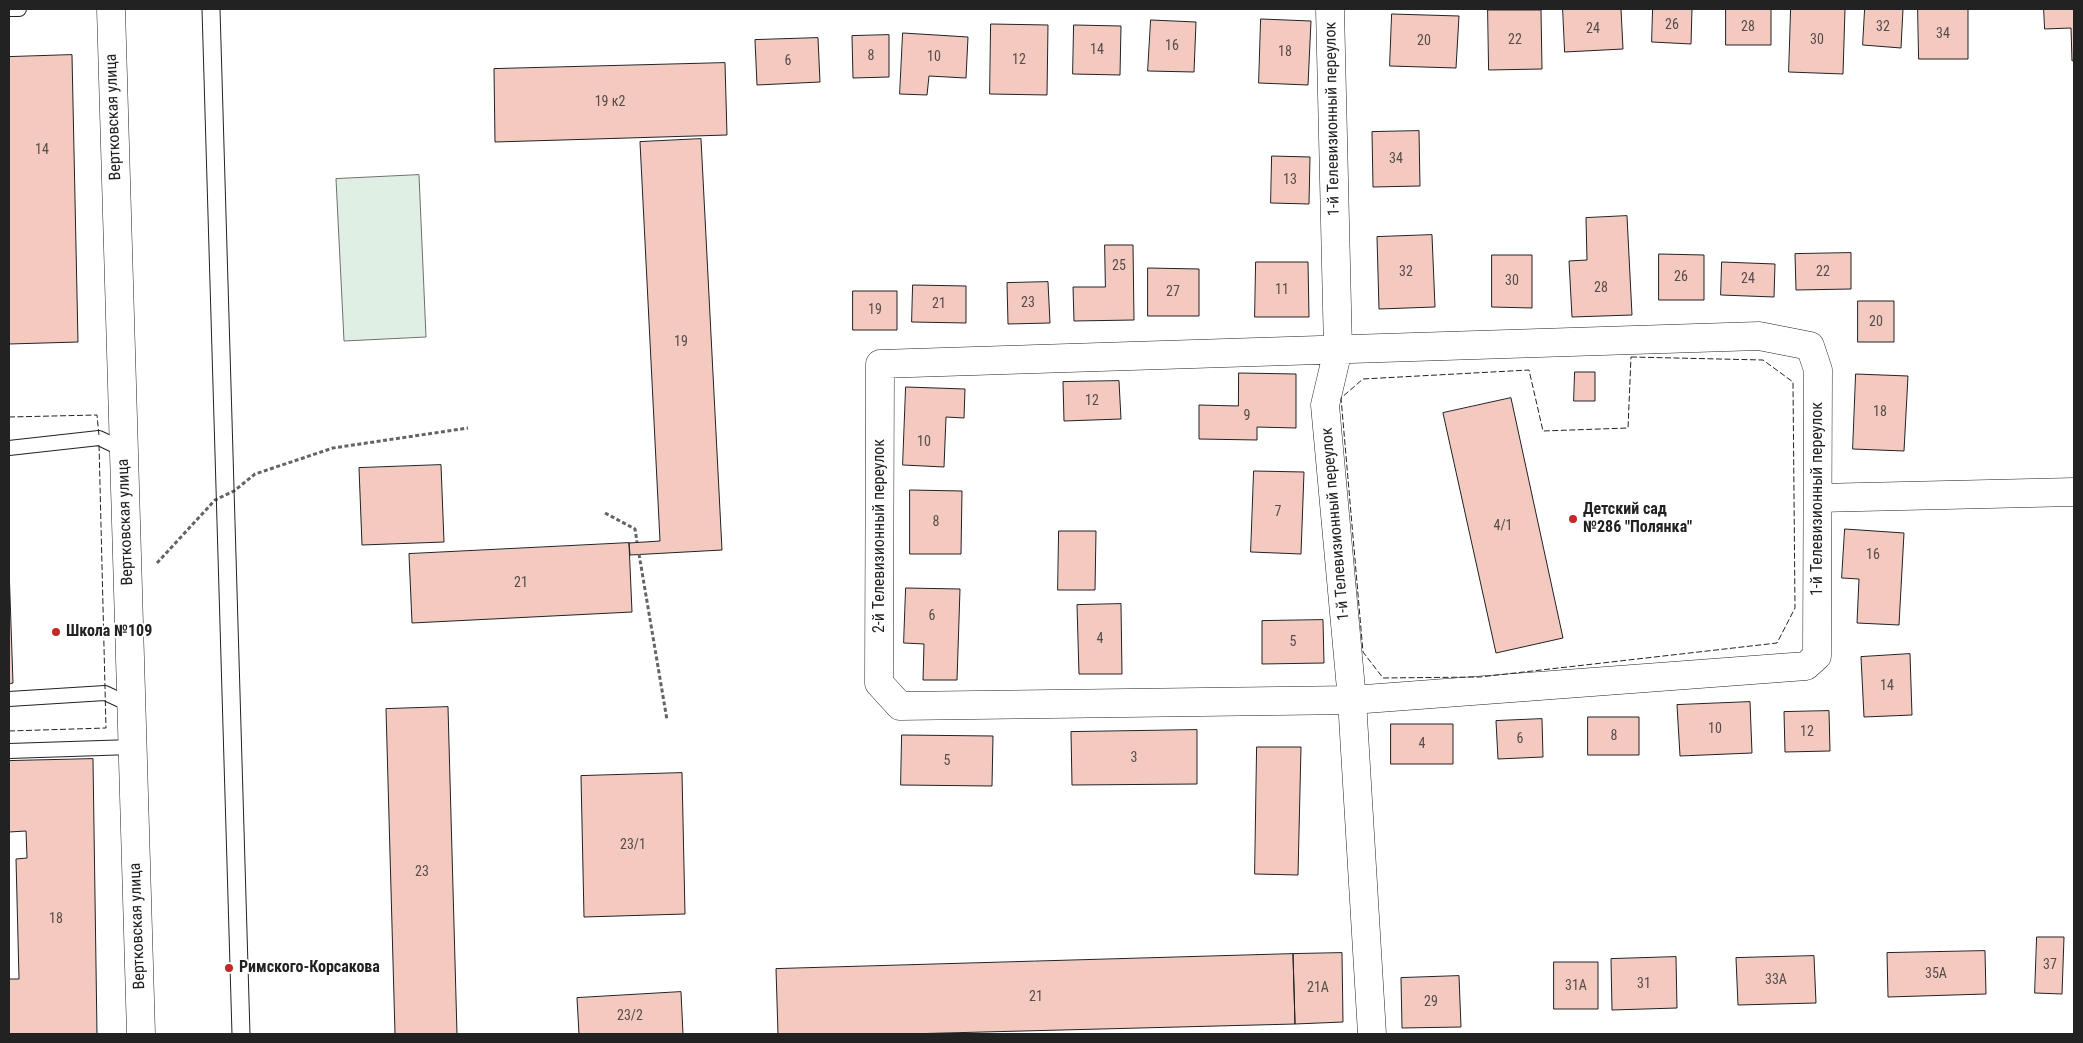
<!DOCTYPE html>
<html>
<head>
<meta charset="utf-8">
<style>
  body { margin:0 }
  #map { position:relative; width:2083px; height:1043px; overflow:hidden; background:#fff; font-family:"Roboto Condensed",sans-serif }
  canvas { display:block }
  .frame { position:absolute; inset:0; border:10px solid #222; pointer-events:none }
</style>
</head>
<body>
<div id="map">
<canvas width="2083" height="1043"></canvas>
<div class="frame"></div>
</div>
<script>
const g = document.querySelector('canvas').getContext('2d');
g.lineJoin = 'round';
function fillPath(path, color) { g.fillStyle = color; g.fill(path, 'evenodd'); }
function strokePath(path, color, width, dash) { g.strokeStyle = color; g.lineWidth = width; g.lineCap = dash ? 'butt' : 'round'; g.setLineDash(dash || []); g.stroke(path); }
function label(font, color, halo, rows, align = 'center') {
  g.font = font + ' "Roboto Condensed",sans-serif'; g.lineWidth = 4; g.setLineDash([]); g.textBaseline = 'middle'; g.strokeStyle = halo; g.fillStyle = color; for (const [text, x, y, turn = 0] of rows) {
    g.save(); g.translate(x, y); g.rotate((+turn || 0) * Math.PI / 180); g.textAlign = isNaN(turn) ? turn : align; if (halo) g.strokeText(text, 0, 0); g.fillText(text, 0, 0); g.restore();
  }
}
const green = new Path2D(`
  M419,175L426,337L344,341L336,179Z`);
fillPath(green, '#e0efe3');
strokePath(green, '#6f6f6f', 1);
const building = new Path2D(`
  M1563,9H1621L1623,49L1565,52Z
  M1653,9H1692L1691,44L1652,42Z
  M1726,9H1771V45H1726Z
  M1791,9H1845L1843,74L1789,72Z
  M1865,9H1903L1901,48L1863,45Z
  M1918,9H1968V59H1919Z
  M2044,9H2074V60L2072,61L2071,28L2045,29Z
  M1488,10H1541L1542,69L1489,70Z
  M1392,14L1459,16L1456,68L1390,66Z
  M1261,19L1311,21L1308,85L1259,83Z
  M1151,20L1196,22L1194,72L1148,71Z
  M991,24L1048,25L1047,95L990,94Z
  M1074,25L1121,26L1120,75L1073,74Z
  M903,33L968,37L966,78L929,76L927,95L900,94Z
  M889,35V77L853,78L852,36Z
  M818,38L820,82L757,85L755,40Z
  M72,55L78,342L9,344V57Z
  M725,63L727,135L495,142L494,69Z
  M1419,131L1420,186L1373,187L1372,132Z
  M701,139L722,550L630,555L629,543L660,541L640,142Z
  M1272,156L1310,157L1309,204L1271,203Z
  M1627,216L1632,315L1572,317L1569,261L1587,260L1586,218Z
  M1432,235L1435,307L1379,309L1377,237Z
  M1105,245H1133L1134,320L1074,321L1073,287H1105Z
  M1851,253V289L1796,290L1795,254Z
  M1659,254L1704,255V300H1659Z
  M1492,255H1532V308L1492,307Z
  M1256,262H1308L1309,317H1255Z
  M1722,262L1775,264L1774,297L1721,295Z
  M1148,268L1199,269V316H1148Z
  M1048,282L1050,323L1008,324L1007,283Z
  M913,285L966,286V323L912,322Z
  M853,291H897V330H853Z
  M1858,301H1894V342H1858Z
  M1575,372H1595V401H1574Z
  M1239,373L1296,374V428L1257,427V440L1199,439V405L1238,406Z
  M1856,374L1908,376L1904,451L1853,449Z
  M1119,381L1121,419L1064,421L1063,382Z
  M906,387L965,389L964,418L946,417L944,467L903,465Z
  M1511,398L1563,638L1496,653L1443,413Z
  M441,465L444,542L362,545L359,468Z
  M1254,471L1304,472L1301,554L1251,552Z
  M910,490L962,491L961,554H910Z
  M1845,529L1904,533L1899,625L1857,623L1859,579L1842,578Z
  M1059,531H1096L1095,590H1058Z
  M629,543L632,612L412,623L409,554Z
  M9,567L13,683L9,684Z
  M906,588L960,589L957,680H923L924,644L904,643Z
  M1121,604L1122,674H1079L1077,605Z
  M1323,620L1324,663L1262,664V621Z
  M1910,654L1912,715L1864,717L1861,657Z
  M1750,702L1752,753L1680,756L1677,705Z
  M448,707L457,1034H395L386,709Z
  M1829,711L1830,751L1785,752L1784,712Z
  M1588,717H1639V755H1588Z
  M1542,719L1543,757L1498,759L1496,721Z
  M1391,724H1453V764H1391Z
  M1197,730V784L1072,785L1071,732Z
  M902,735L993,736L992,786L901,785Z
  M1257,747H1301L1298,875L1255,874Z
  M93,759L97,1034H9V979H19L16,859L27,858L26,831L9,832V761Z
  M682,773L685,914L584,917L581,776Z
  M2037,937H2064L2062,994L2035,993Z
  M1985,951L1986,994L1888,997L1887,953Z
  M1342,953L1343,1022L1295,1024L1293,954Z
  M1293,954L1295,1024L906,1034H778L776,969Z
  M1814,956L1816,1003L1738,1005L1736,958Z
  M1676,957L1677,1008L1612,1010L1611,959Z
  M1554,962H1598V1009H1554Z
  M1459,976L1461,1027L1402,1028L1401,978Z
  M681,992L683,1034H579L577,998Z`);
fillPath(building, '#f3c9c0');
strokePath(building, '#222', 1);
const lane = new Path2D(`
  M9,9H19
  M9,448L99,438L124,450
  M9,699L105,693L131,705
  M9,751L132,747`);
const street = new Path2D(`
  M1330,9L1338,350L1325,405L1352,700L1372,1034
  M1759,336L1810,346L1818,370L1817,656L1806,666L1352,700L900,706L879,683L880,364Z
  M1818,498L2074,492`);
const secondary = new Path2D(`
  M111,9L141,1034`);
strokePath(lane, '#222', 16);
strokePath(street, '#222', 29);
strokePath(secondary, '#222', 29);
strokePath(new Path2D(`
  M605,513L635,529L637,542
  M639,554L667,720
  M157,563L215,500L234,491L255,474L333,448L468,428`), '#646464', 3, [4, 2.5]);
strokePath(lane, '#fff', 14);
strokePath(street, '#fff', 28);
strokePath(secondary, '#fff', 28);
strokePath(new Path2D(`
  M202,9L232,1034
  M220,9L250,1034`), '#222', 1);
strokePath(new Path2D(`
  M1631,357L1763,360L1793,382L1795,608L1777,643L1480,677L1383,678L1363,652L1341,398L1363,379L1529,370L1543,431L1628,428Z
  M9,417L97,415L99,436
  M9,731L106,728L99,444`), '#222', 1, [6, 2.5]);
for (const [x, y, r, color] of [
  [1573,519,5,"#c62828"],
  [56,632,5,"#c62828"],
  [229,968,5,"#c62828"]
]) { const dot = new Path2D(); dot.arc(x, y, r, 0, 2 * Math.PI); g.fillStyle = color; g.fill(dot); strokePath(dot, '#fff', 2); }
label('14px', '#564c4a', null, [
  ["26",1672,25],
  ["28",1748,27],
  ["32",1883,27],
  ["24",1593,29],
  ["34",1943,34],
  ["22",1515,40],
  ["30",1817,40],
  ["20",1424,41],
  ["16",1172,46],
  ["14",1097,50],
  ["18",1285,52],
  ["8",871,56],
  ["10",934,57],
  ["12",1019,60],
  ["6",788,61],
  ["19 к2",610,102],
  ["14",42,150],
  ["34",1396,159],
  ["13",1290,180],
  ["25",1119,266],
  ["32",1406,272],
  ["22",1823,272],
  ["26",1681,277],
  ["24",1748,279],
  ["30",1512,281],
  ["28",1601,288],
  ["11",1282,290],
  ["27",1173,292],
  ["23",1028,303],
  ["21",939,304],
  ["19",875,310],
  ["20",1876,322],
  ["19",681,342],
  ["12",1092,401],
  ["18",1880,412],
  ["9",1247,416],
  ["10",924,442],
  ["7",1278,512],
  ["8",936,522],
  ["4/1",1503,526],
  ["16",1873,555],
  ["21",521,583],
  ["6",932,616],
  ["4",1100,639],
  ["5",1293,642],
  ["14",1887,686],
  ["10",1715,729],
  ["12",1807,732],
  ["8",1614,736],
  ["6",1520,739],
  ["4",1422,744],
  ["3",1134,758],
  ["5",947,761],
  ["23/1",633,845],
  ["23",422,872],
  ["18",56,919],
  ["37",2050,965],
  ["35А",1936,974],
  ["33А",1776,980],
  ["31",1644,984],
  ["31А",1576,986],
  ["21А",1318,988],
  ["21",1036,997],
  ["29",1431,1002],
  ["23/2",630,1016]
]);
label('16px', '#222', '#fff', [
  ["Вертковская улица",114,117,-92],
  ["1-й Телевизионный переулок",1333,119,-91],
  ["1-й Телевизионный переулок",1818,499,-90],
  ["Вертковская улица",126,522,-92],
  ["1-й Телевизионный переулок",1336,524,-95],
  ["2-й Телевизионный переулок",880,536,-90],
  ["Вертковская улица",138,926,-92]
]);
label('bold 16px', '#222', '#fff', [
  ["Детский сад",1583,510],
  ["№286 \"Полянка\"",1583,528],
  ["Школа №109",66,632],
  ["Римского-Корсакова",239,968]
], 'left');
</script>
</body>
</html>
